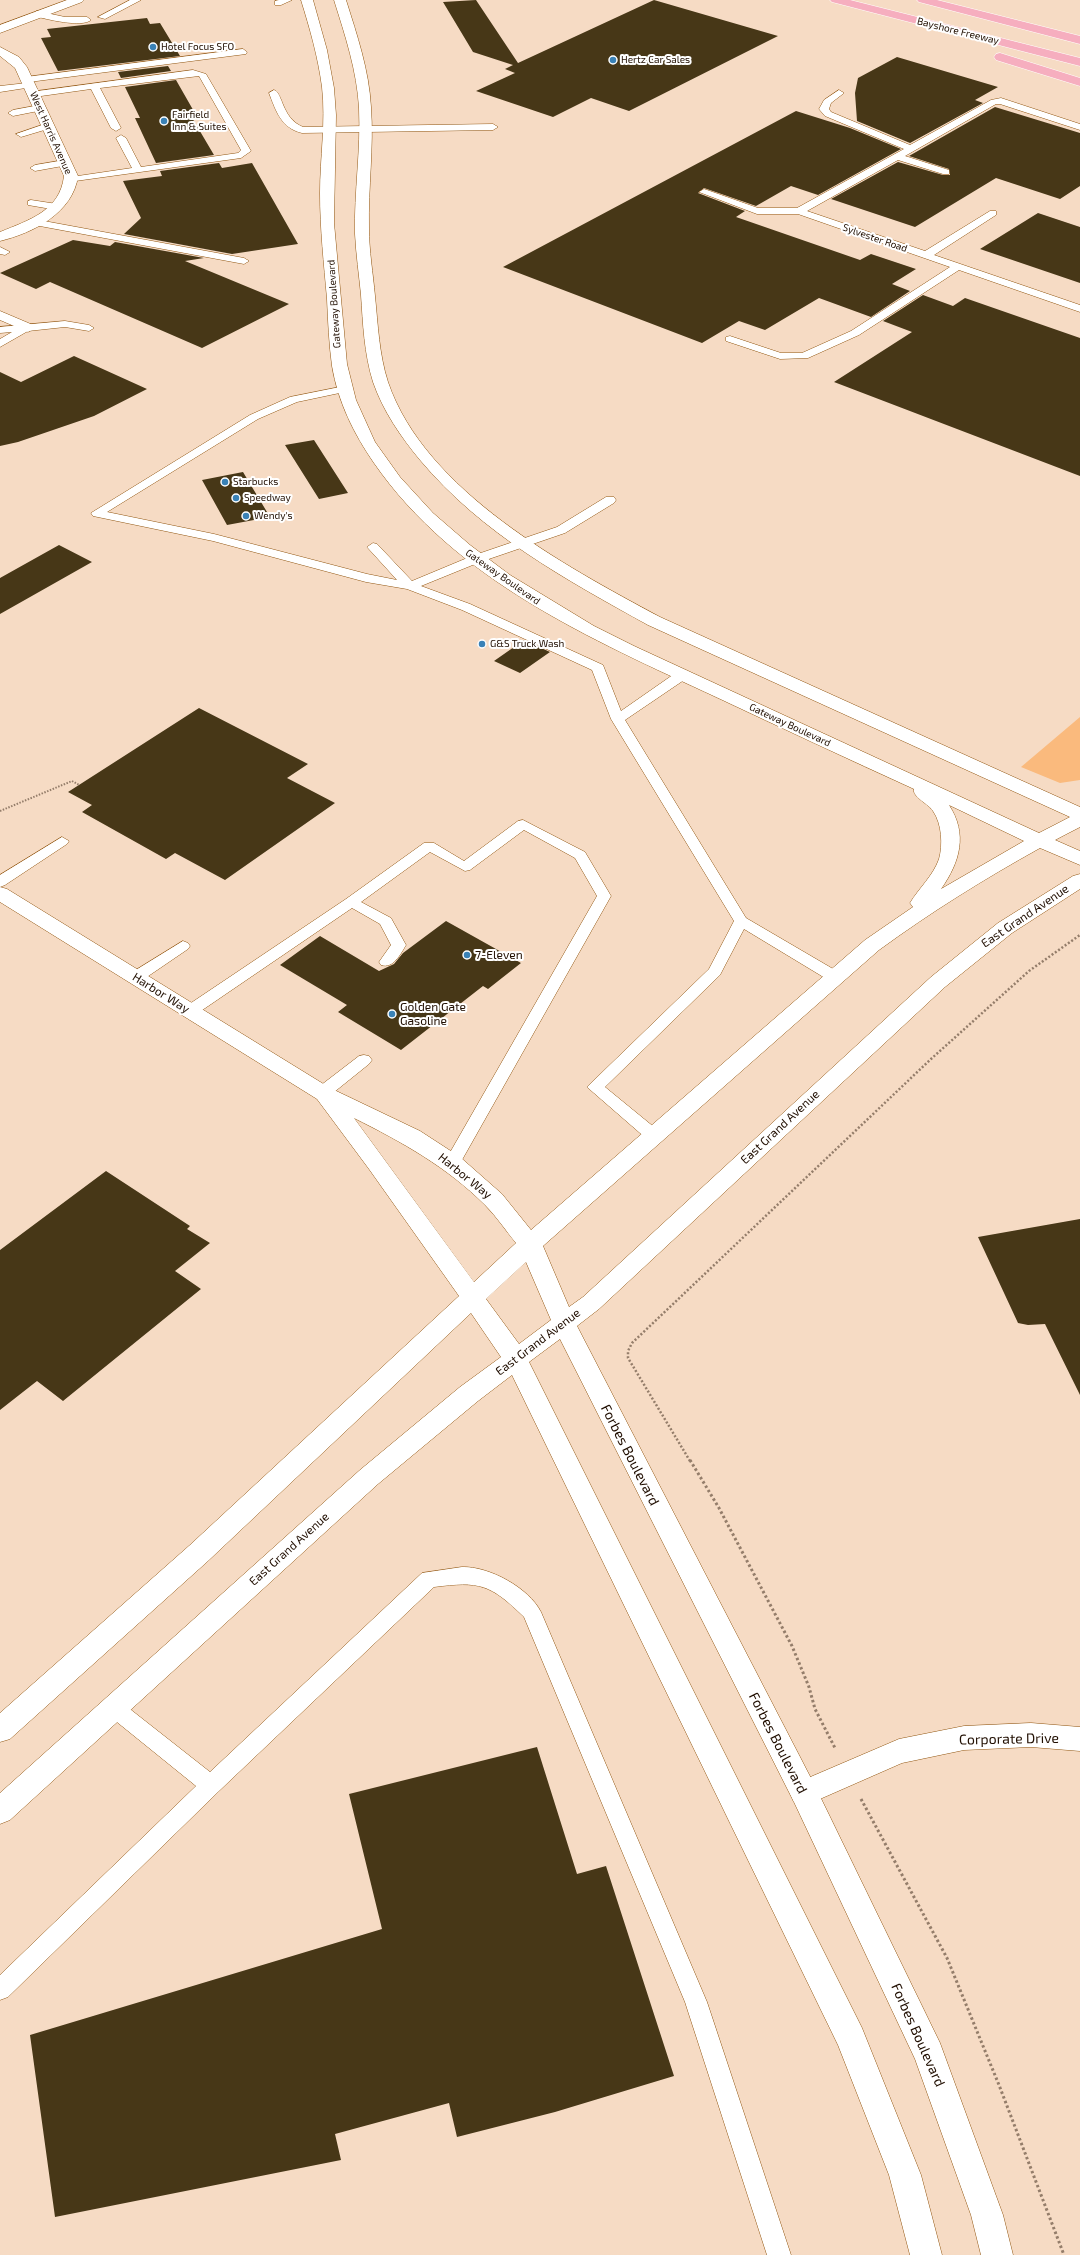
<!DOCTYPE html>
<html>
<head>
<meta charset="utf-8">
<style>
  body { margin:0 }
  canvas { display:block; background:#f6dbc4 }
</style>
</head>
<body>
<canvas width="1080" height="2255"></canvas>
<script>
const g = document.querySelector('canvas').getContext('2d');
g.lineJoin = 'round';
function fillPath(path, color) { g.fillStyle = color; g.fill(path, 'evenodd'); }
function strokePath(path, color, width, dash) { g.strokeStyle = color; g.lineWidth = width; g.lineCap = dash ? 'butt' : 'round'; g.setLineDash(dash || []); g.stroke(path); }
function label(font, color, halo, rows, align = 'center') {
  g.font = font + ' "Exo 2",sans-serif'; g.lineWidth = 4; g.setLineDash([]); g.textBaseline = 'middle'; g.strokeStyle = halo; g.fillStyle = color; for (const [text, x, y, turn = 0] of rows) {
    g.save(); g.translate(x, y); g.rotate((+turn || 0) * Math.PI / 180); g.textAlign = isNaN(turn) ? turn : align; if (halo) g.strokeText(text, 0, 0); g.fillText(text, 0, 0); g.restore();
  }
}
fillPath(new Path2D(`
  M1080,717V780L1060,783L1021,767Z`), '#faba7d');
fillPath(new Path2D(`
  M476,0L518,63L654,0L778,36L629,111L591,98L553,117L476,91L515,73L505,69L513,65L473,52L443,2Z
  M147,18L150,24L160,23L180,56L58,71L41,38L51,37L47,29Z
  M897,57L998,87L975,100L983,103L910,143L857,121L855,93L858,78Z
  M168,66L171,71L121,78L118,72Z
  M176,80L196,115L191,116L214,155L156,163L135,118H140L125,87Z
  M995,107L1080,133V186L1060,199L996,178L915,227L831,199L898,162L943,175H950L949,169L909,156Z
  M796,111L850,128L901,149L818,195L791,186L756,206L704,188L698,193L745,211L736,217L860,260L871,254L916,269L892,284L910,291L871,317L819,298L765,330L739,321L702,343L503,267Z
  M219,163L222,168L252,163L298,244L232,254L124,234L141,218L123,181L162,176L160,171Z
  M1038,213L1080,227V283L980,249Z
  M73,240L110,246L115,242L204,258L185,261L289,304L202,348L50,282L36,289L0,273Z
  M923,295L953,306L965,298L1080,338V476L834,382L912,332L883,321Z
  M74,356L147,389L94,416L18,442L0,446V372L21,382Z
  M314,440L348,493L319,499L285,445Z
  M243,472L270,517L227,525L202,480Z
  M59,545L92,562L0,614V578Z
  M524,640L550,652L520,673L494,661Z
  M199,708L308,764L287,778L335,803L225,880L175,853L166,859L82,812L92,805L68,792Z
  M446,921L521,963L488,989L483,986L401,1050L338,1012L347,1005L280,965L320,936L379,971L394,964L403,953Z
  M106,1171L190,1226L187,1229L210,1243L175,1271L201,1289L63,1401L37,1381L0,1410V1250Z
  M1080,1219V1395L1045,1324L1028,1325L1018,1323L978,1237Z
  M537,1747L577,1874L606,1866L674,2076L555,2112L457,2137L449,2103L335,2134L341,2160L55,2217L30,2035L382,1929L349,1794Z`), '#473717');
const lane = new Path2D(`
  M130,0H141L105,19L98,17Z
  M279,0H292L281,5H275V1Z
  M37,11L65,17H87L91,20C82,28 46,19 34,16L33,14Z
  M243,49L247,52L246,54L29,82L34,85L32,87L0,92V86L27,83L22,80L26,77Z
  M193,70L206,74L251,151L241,158L68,182V178L71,177L132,168L116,138L121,135L126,138L141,167L238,153L241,150L199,76L100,88L121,128L116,131L111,128L91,89L34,97L31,96V92Z
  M274,90C283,92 281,118 303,127L493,124L498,127L493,130L302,133C281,128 276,111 269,93Z
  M839,90L844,93L831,103L829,109L831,112L910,145L991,100L1001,98L1080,124V130L1000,104H996L905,156L949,170V174H943L898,160L807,211L925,251L990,211H996V215L934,255L1080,305V312L959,270L859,335L808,358L780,359L726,341V337L730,336L781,353H802L851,331L950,267L798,214H757L699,192L704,189L707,190L758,208H797L904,149L825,116L819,109L824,100Z
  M40,105L43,106V110L13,116L8,113L13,110Z
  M48,123L51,124V128L21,137L16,134Z
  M65,160L70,163L68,165L35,171L30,168L35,165Z
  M31,200L57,204L62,207L57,210L28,205V201Z
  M33,219L244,258L249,261L244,264L29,224V220Z
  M0,247L10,252L5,255L0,254Z
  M65,321L89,325L94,328L89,331L65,327L28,331L0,347V339L12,332L0,333V327Z
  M345,386L349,387L351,389L349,391L297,402L258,419L107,512L214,534L367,574L397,580L367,547L373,543L377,544L412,581L472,556L557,527L606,497H614L616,500L614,503L565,533L480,562L421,586L470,604L603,665L621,711L677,672H687L688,675L687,678L625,720L746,918L840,973L842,977L840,981H830L744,929L720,975L605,1087L660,1132L662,1136L660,1140L654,1142L648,1140L587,1087L709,969L734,921L611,719L592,670L462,610L407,589L366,582L213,541L93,516L91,513L250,415L290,397Z
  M523,820L585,852L611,896L458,1167L452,1169L446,1167L444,1163L597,896L575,858L524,830L470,870L465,871L430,852L361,902L391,918L406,945C400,955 393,969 381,965L379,962L391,945L380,924L352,908L195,1015H185L182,1011L185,1007L346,899L424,843H434L464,861L518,821Z
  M62,837L69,841L67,844L5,885L0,887V875Z
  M183,941L188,943L190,946L188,949L141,981H131L129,977L131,973Z
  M364,1055L369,1056L372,1060L369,1064L328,1097L322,1098L316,1097L314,1093L316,1089L359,1056Z
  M462,1567C489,1566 529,1588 541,1612L707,2002L791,2255H767L685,2002L524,1617C490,1584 480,1581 434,1587L218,1792L8,1997L0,2000V1975L196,1786L107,1714L104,1708L107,1702L114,1699L121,1702L210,1772L422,1573Z`);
const street = new Path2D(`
  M0,47L19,57L27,67L78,176C73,213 33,233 0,241V232C29,220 60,211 64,176L15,68L0,56Z
  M0,311L33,325L35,328L28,332L0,320Z
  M1031,1723L1080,1727V1751L1031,1747L964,1750L902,1763L804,1806L794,1802L790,1793L794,1784L899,1739L964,1726Z`);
const secondary = new Path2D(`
  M67,0H84L82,2L0,33V25Z
  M301,0H313L327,50L334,88L336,115L334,223L347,364L356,400L375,442L400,477L433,513L470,545L510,575L594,626L634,646L1039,833L1070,817L648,625C565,579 482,534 420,460C401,437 383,411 373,382C364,353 363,324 361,295C359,275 356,254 355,234C354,192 361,150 359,108C357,71 345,35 334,0H346C357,35 369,70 371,107C374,147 368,187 369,228C369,251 373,273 375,296C378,325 379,354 388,382C425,491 565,566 660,617L1080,807V827L1055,840L1080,851V865L1040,848C984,879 931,912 879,950L543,1246L569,1307L583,1297L931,977L998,923L1073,876L1080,874V889L1012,933L945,987L599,1309L577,1326L814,1784L940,2043L1003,2215L1013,2255H981L971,2215L915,2059L794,1802L560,1339L529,1362L862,2028L921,2175L942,2255H910L889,2175L838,2045L512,1375L478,1401L378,1484L10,1820L0,1824V1793L360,1470L460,1387L501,1357L471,1313L208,1561L10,1739L0,1742V1713L190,1545L459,1296L369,1169L317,1099L0,902V887L7,889L330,1088L420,1131L460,1157L502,1194L531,1230L865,940L913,907L910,903C919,888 933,876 939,859C943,845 942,824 933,811C929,804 912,797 914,789C848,759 782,728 716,697C591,639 455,580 374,463C354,434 338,402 332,366C329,344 328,322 327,299C324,264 320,229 320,193C320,158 326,122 322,87C318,57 310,29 301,0ZM949,805L1024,841L941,889C960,862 968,834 949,805ZM354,1118C402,1142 447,1167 485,1205C497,1217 506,1231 516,1243L474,1282ZM526,1262L551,1320L519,1344L486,1299Z`);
const highway = new Path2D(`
  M830,0H850L1080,58V66L832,2Z
  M917,0H937L1080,36V44L919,2Z
  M1000,53L1080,78V86L996,60L994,57L996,54Z`);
strokePath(lane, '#915611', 1);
strokePath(street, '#915611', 1);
strokePath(secondary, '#915611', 1);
strokePath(highway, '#fff', 1);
strokePath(new Path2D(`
  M0,811L72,781L79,785`), '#947d6a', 2, [1.5, 1.5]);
strokePath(new Path2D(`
  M690,1461L628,1358V1351L632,1343L931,1059L1029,971L1080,935`), '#947d6a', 2.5, [2, 2]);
strokePath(new Path2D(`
  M690,1460L719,1508L792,1646L809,1687L815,1709L835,1748
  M861,1799L947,1958L999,2085L1064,2255`), '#947d6a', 3, [2.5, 2.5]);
fillPath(lane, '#fff');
fillPath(street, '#fff');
fillPath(secondary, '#fff');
fillPath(highway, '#f6aebf');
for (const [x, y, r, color] of [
  [153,47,4,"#3a82b7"],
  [613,60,4,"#3a82b7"],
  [164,121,4,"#3a82b7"],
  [225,482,4,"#3a82b7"],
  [236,498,4,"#3a82b7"],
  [246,516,4,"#3a82b7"],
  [482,644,4,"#3a82b7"],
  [467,955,4,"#3a82b7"],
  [392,1014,4,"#3a82b7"]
]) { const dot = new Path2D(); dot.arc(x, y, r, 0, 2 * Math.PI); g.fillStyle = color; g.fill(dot); strokePath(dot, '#fff', 1.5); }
label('10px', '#200e00', '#fff', [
  ["Bayshore Freeway",958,31,14],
  ["West Harris Avenue",51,133,66],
  ["Sylvester Road",875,238,19],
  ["Gateway Boulevard",334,304,-94],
  ["Gateway Boulevard",503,577,35],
  ["Gateway Boulevard",790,725,25]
]);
label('10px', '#200e00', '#fff', [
  ["Hotel Focus SFO",161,47],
  ["Hertz Car Sales",621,60],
  ["Fairfield",172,115],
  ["Inn & Suites",172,127],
  ["Starbucks",233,482],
  ["Speedway",244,498],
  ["Wendy's",254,516],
  ["G&S Truck Wash",490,644]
], 'left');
label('12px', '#200e00', '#fff', [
  ["East Grand Avenue",1025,916,-34],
  ["Harbor Way",161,993,32],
  ["East Grand Avenue",780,1127,-43],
  ["Harbor Way",465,1176,39],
  ["East Grand Avenue",538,1342,-37],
  ["East Grand Avenue",289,1549,-42]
]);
label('12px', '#200e00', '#fff', [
  ["7-Eleven",475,955],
  ["Golden Gate",400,1007],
  ["Gasoline",400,1021]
], 'left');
label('14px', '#200e00', '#fff', [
  ["Forbes Boulevard",630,1455,63],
  ["Corporate Drive",1009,1739,-1],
  ["Forbes Boulevard",778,1743,63],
  ["Forbes Boulevard",918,2035,66]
]);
</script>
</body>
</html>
